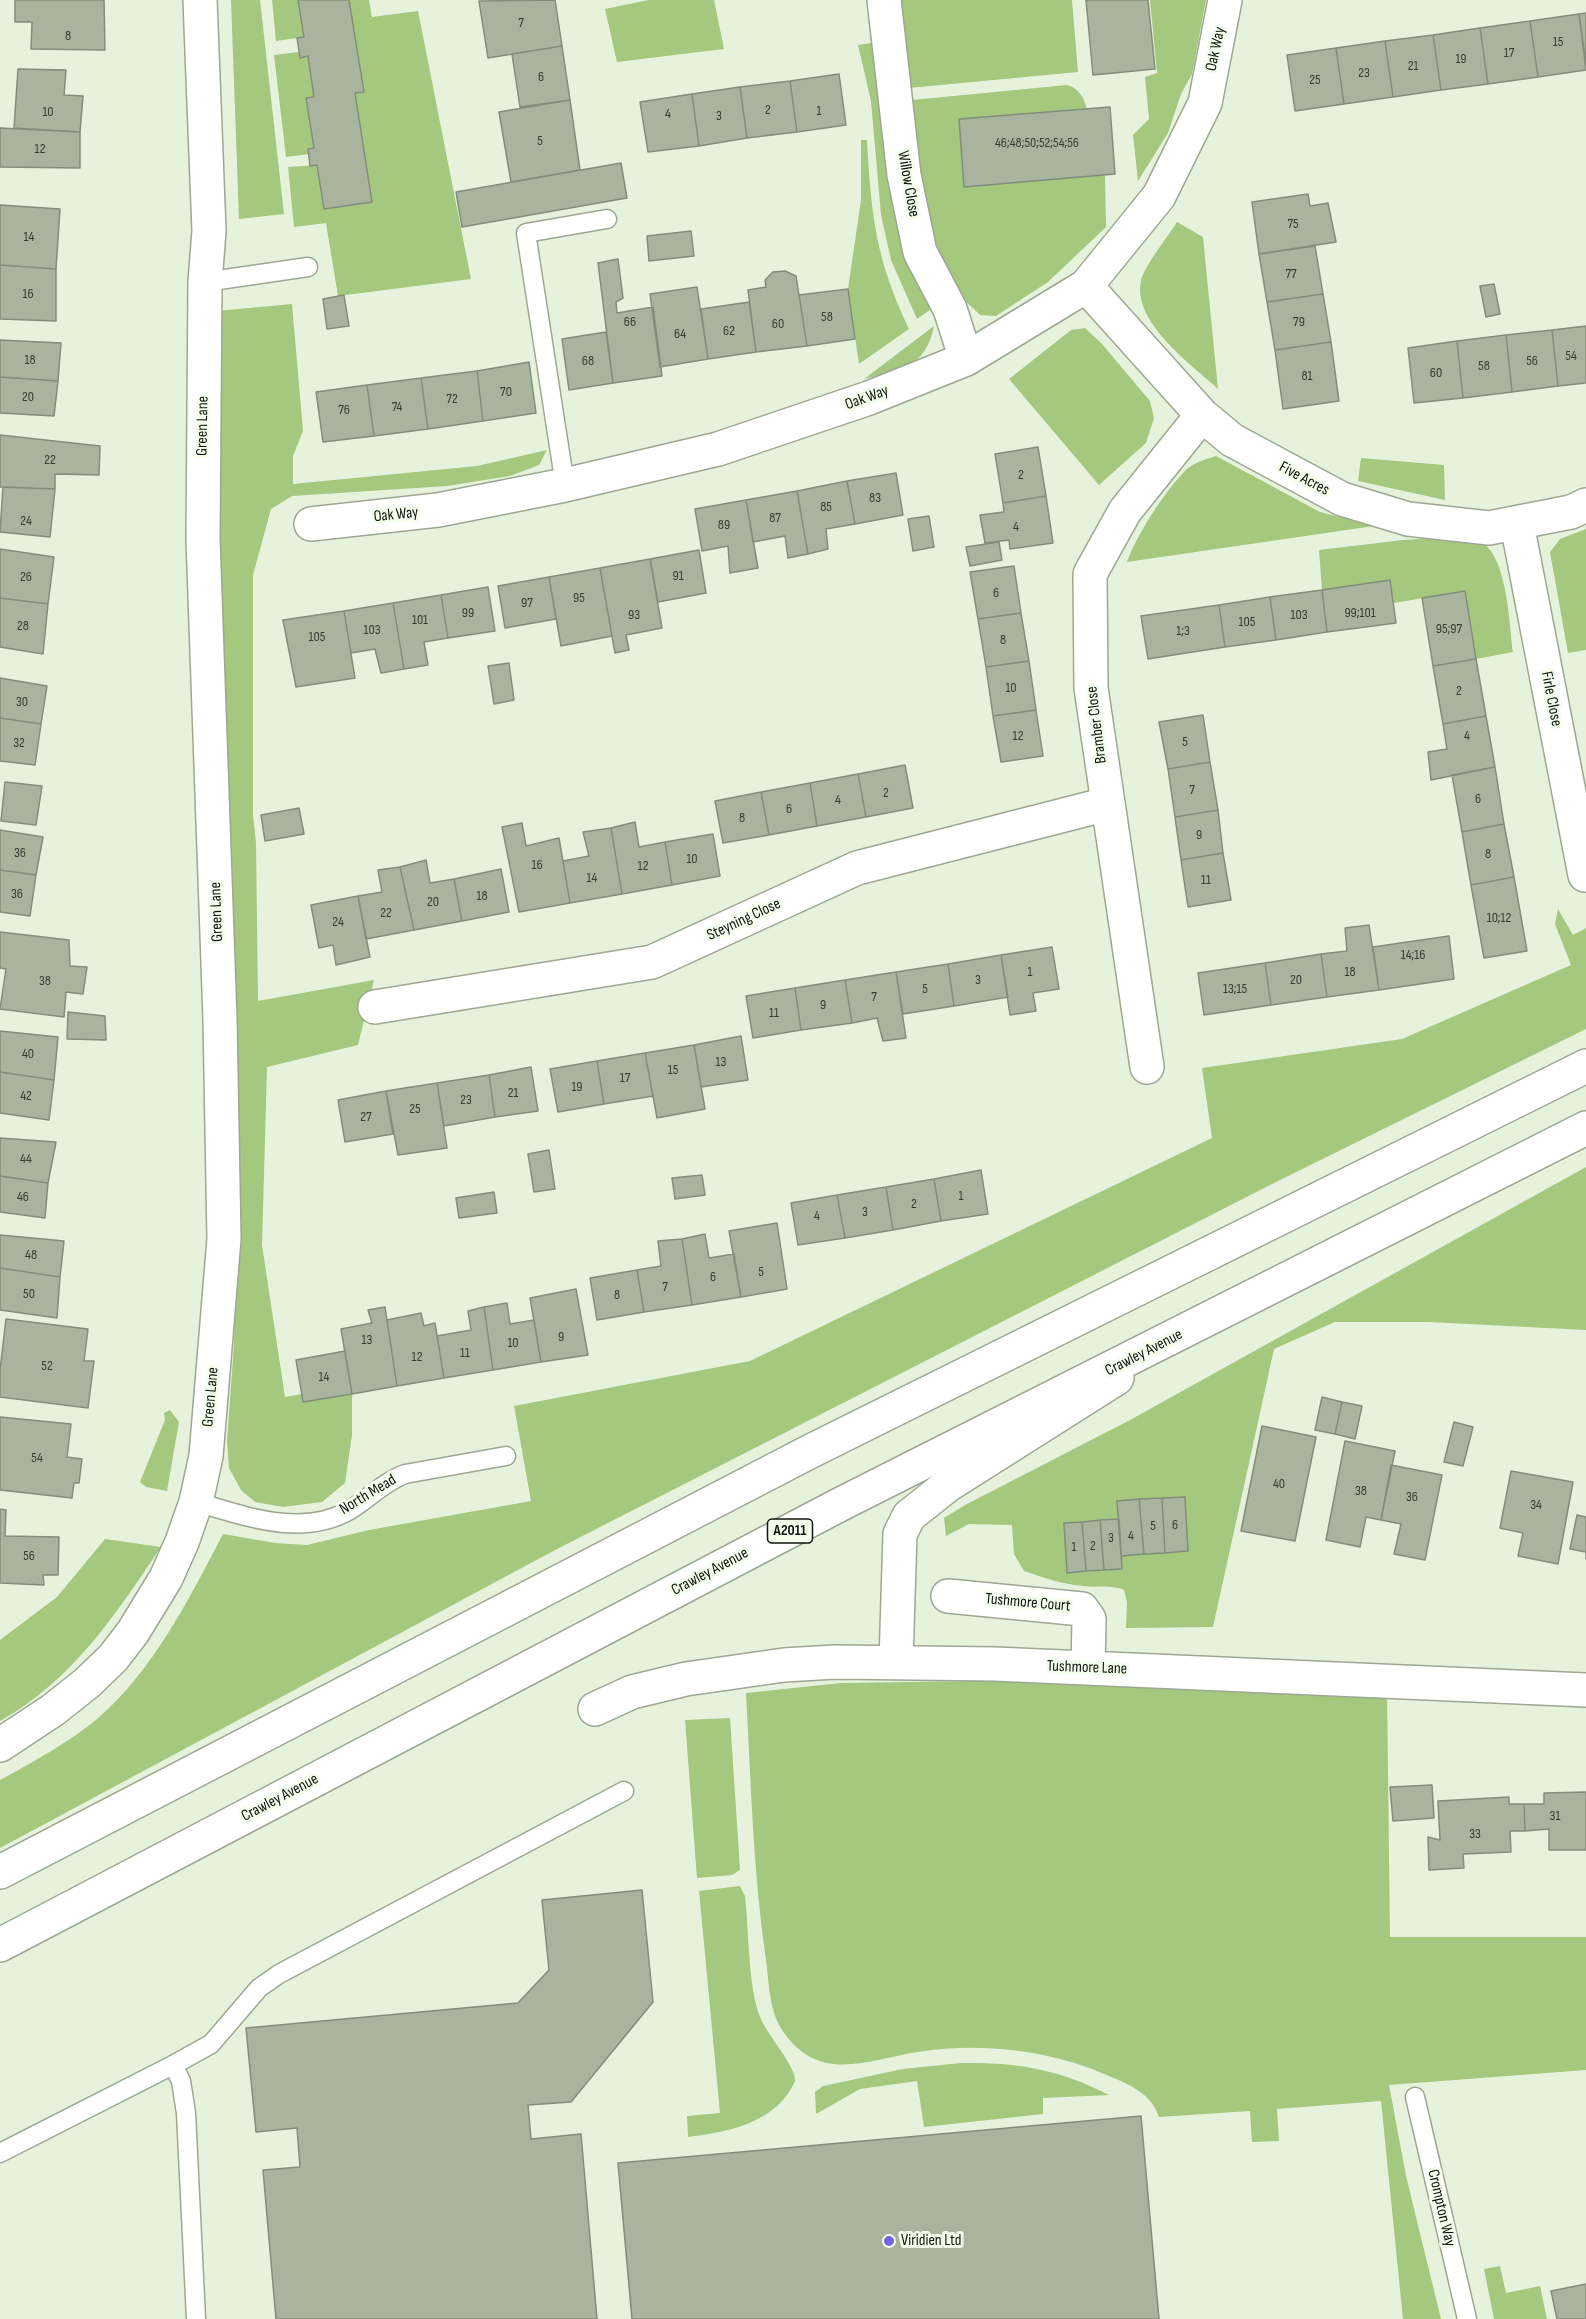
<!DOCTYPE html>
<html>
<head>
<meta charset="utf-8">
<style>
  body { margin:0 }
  canvas { display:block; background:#e7f2dd }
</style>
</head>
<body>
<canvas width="1586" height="2319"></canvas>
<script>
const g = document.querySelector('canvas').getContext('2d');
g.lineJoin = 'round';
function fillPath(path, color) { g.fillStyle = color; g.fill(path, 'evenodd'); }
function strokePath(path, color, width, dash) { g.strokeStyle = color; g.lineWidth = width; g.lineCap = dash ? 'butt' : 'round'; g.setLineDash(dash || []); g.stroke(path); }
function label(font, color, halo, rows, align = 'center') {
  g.font = font + ' "Sofia Sans Condensed",sans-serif'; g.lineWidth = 6; g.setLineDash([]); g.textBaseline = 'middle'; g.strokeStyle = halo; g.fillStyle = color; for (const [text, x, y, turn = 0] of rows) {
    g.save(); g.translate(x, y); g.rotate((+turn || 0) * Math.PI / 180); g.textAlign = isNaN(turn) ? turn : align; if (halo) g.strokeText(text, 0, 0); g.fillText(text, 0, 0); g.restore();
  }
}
fillPath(new Path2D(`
  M231,0H260L284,214L239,219Z
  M272,0H298L304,37L276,41Z
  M349,0H369L372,17L418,11L471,279L338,296L326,223L294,227L288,167L317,165L324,209L372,202L355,93L364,92Z
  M649,0H714L724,49L617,62L605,9Z
  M899,0H1072L1078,72L909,88Z
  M1150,0H1206L1192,74L1181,94L1168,133L1138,181L1133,135L1149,119L1145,77L1157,73Z
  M871,43L885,154L899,226L934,307L917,319L891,260L881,215L871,101L858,45Z
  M299,52L308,56L314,97L306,98L314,148L308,149L309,154L286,157L274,55Z
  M1067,85C1079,88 1084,98 1087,109L959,120L965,186L1105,175L1106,227L1048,282L996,316L980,315C973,308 963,300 958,292C924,235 921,164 912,100Z
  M861,140H867C871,215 876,260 909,329L859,364L848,289L861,200Z
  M1177,222L1203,237L1218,389C1191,364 1132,322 1141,281C1143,268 1169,235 1177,222Z
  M292,304L303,431L293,456V484L477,466L547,450L539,465L510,476L447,486L292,496L271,509L253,575V815L256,843L258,1001L374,980L358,1045L267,1067L262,1245L285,1397L302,1394H352V1435L345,1483L322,1502L283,1507L255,1502L241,1490L229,1468L227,1441L234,1344L236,1155L213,581L217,311Z
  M934,326C925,368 902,369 864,379Z
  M1085,328L1102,344L1150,401L1154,418L1146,443L1099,485L1009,379L1071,330Z
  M1216,456L1320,512L1374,526L1127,562C1136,536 1166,489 1187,469C1196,462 1206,459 1216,456Z
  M1361,458L1444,465L1445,500L1358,481Z
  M1586,529V650L1568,653L1550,552L1560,539Z
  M1403,540C1418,539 1467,536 1478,540C1508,553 1509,624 1513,652L1476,659L1464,591L1394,603L1390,580L1322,590L1319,550Z
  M1558,909L1573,935L1586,928V1029L1274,1183L557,1549L0,1848V1780C33,1762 68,1743 97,1719C153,1671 189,1599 223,1534L275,1543L307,1545L369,1530L531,1501L514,1406L750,1361L1212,1138L1202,1068L1402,1039L1571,965L1555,924Z
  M1586,1167V1330L1429,1322H1335L1274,1349L1213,1627L1126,1628L1127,1602L1124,1590C1111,1584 1098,1588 1083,1586C1062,1584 1044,1578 1024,1571L1014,1554L1012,1525L969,1524L946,1536L944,1518L965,1505L1130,1420ZM1140,1499L1121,1556V1569L1067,1573L1064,1523L1119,1519L1118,1501Z
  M170,1410L179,1422L167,1491L146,1487L140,1482L165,1420L164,1413Z
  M105,1539L161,1547C116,1614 72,1681 0,1721V1640L57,1597Z
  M976,1681L1387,1688L1390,1937H1586V2070L1389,2085L1406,2176L1441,2319H1403L1381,2101L1277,2109L1279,2141L1252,2142L1250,2111L1159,2117C1151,2093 1130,2085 1109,2076C1050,2050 982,2042 918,2052C890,2056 861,2067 833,2064C810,2061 795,2049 782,2030C769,2010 769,1983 766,1960C753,1872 751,1782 746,1693L841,1683Z
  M730,1718L740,1870L732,1875L697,1878L685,1720Z
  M740,1886L745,1896C749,1930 748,1987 760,2017C767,2035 796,2066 795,2081C777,2123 728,2132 688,2137L687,2116L720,2113L699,1891Z
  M961,2063C1017,2062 1059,2069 1109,2095L1043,2098V2114L924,2127L917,2081L860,2089L816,2114L815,2092L823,2086L903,2069Z
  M1500,2266L1506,2293L1540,2286L1547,2319H1494L1484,2269Z`), '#a3c87e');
const building = new Path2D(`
  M15,0H104L105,50L31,49L32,22H15Z
  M298,0H349L364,92L355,93L372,202L324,209L317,165L310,166L308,149L314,148L306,98L314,97L308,56L300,58L297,38L304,37Z
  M555,0L562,46L488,58L479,1Z
  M1086,0H1148L1155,69L1093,75Z
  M1586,13V63L1579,14Z
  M1579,14L1586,70L1538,77L1530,21Z
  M1530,21L1538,77L1488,84L1480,28Z
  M1480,28L1488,84L1441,90L1433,35Z
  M1433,35L1441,90L1393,97L1385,41Z
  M1385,41L1393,97L1344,104L1336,48Z
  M562,46L570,100L520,107L512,54Z
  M1336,48L1344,104L1295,111L1287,55Z
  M18,69L66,70L64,95L83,96L80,132L14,128Z
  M839,74L846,125L797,132L790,81Z
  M790,81L797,132L747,138L740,87Z
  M740,87L747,138L699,146L692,94Z
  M692,94L699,146L648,152L640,102Z
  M570,100L580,170L511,182L499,112Z
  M1110,107L1115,174L964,187L959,119Z
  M0,128L80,132V168L0,167Z
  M621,163L627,198L462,227L456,192Z
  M1308,194L1310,206L1328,203L1336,242L1259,254L1252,202Z
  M0,205L60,209L56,269L0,265Z
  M691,231L694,256L649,261L647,236Z
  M1315,246L1323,294L1267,302L1259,254Z
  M618,259L623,298L616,302L617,313L653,307L662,376L613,383L598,263Z
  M0,265L56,269V321L0,319Z
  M785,271L796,276L807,346L756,352L748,290L766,287L765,280L773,272Z
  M1494,284L1500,314L1486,317L1480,286Z
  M697,287L708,359L660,367L650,294Z
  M848,289L855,339L807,346L799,295Z
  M1323,294L1331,342L1275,350L1267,302Z
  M344,295L349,326L327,329L323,299Z
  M749,302L756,352L708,359L701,309Z
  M1586,326V383L1558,386L1552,330Z
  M1552,330L1558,386L1512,392L1506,335Z
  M606,332L613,383L569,390L562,339Z
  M1506,335L1512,392L1463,398L1457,341Z
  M0,340L61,343L58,381L0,377Z
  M1457,341L1463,398L1414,403L1408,348Z
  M1331,342L1339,401L1283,409L1275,350Z
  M529,362L536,413L483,421L477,371Z
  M477,371L483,421L428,429L421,378Z
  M0,377L58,381L54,416L0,413Z
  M421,378L428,429L374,436L367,385Z
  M367,385L374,436L323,442L316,392Z
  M0,435L100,446L99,475L55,474V489L0,487Z
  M1038,447L1046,496L1003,503L995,454Z
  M896,473L903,515L855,524L847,481Z
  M847,481L855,524L826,529L828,549L808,554L797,491Z
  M3,487L55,489L50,537L0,532Z
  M797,491L808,554L788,558L785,536L753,542L746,500Z
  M1046,496L1053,543L1010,549L1009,540L985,543L980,515L1004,512L1003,503Z
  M746,500L758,568L730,573L728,546L702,551L695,509Z
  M929,516L934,547L913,551L908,519Z
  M999,542L1002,560L970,566L966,547Z
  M0,549L54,557L48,604L0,598Z
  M699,550L706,593L658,602L650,559Z
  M650,559L662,628L626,635L629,650L615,653L600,568Z
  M1014,566L1021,613L978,619L970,572Z
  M600,568L612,636L561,646L549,577Z
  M549,577L556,619L505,628L498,586Z
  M1390,580L1396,623L1327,632L1322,590Z
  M488,587L495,631L448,638L441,595Z
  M1322,590L1327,632L1276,640L1270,597Z
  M1465,591L1476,659L1433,666L1422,598Z
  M441,595L448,638L424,642L428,665L404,669L393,603Z
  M1270,597L1276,640L1225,647L1219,605Z
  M0,598L48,604L43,654L0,647Z
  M393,603L404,669L381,673L375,649L351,653L344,611Z
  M1219,605L1225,647L1148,659L1141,616Z
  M344,611L355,678L296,687L283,620Z
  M1021,613L1029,661L986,667L978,619Z
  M1476,659L1486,716L1443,724L1433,666Z
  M1029,661L1036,710L993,716L986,667Z
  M509,663L514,700L494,704L488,666Z
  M0,678L47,686L41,724L0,718Z
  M1036,710L1043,756L1001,762L993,716Z
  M1203,715L1210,762L1168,769L1159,722Z
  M1486,716L1495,767L1431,780L1428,752L1447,749L1443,724Z
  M0,718L41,724L35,765L0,761Z
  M1210,762L1218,810L1175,817L1168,769Z
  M905,765L913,808L866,817L858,774Z
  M1495,767L1504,824L1462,832L1452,775Z
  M858,774L866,817L817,826L810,783Z
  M5,782L42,786L36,825L1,821Z
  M810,783L817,826L769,835L761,792Z
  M761,792L769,835L723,843L715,801Z
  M299,808L304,834L265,841L261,815Z
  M1218,810L1223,853L1181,860L1175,817Z
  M635,822L639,847L665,842L672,885L622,894L611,828Z
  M522,823L526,846L559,838L570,903L519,912L502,827Z
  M1504,824L1514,877L1471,885L1462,832Z
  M611,828L622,894L570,903L563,861L589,856L583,832Z
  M0,830L43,837L36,875L0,870Z
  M713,834L720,876L672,885L665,842Z
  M1223,853L1231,900L1188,907L1181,860Z
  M426,860L430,883L454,879L462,921L414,930L400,867Z
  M400,867L414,930L366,939L358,896L382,892L378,870Z
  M501,869L509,912L462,921L454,879Z
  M0,870L36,875L30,916L0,912Z
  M1514,877L1527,951L1484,958L1471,885Z
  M358,896L370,957L336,965L333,945L319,948L311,905Z
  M1369,925L1379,990L1327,997L1321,954L1347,951L1345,928Z
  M0,932L69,940L70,966L87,967L83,994L66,992L64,1017L0,1009L6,969L0,968Z
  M1449,936L1454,979L1379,990L1373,947Z
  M1052,947L1059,989L1033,993L1036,1011L1010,1015L1001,955Z
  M1321,954L1327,997L1271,1005L1265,963Z
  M1001,955L1008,997L954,1006L948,964Z
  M1265,963L1271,1005L1204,1015L1198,973Z
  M948,964L954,1006L903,1014L896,972Z
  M896,972L906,1038L883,1041L877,1018L852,1023L845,980Z
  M845,980L852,1023L801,1030L795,988Z
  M795,988L801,1030L753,1038L746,996Z
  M68,1012L105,1016L106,1040L67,1039Z
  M0,1031L58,1037L54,1080L0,1072Z
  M741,1036L748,1080L701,1087L694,1045Z
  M694,1045L705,1109L657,1118L645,1053Z
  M645,1053L653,1096L604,1104L597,1061Z
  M597,1061L604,1104L558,1112L550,1069Z
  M531,1067L538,1111L495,1117L489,1075Z
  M0,1072L54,1080L49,1120L0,1113Z
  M489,1075L495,1117L444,1126L437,1083Z
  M437,1083L447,1148L398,1155L386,1091Z
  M386,1091L393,1134L345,1142L338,1100Z
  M0,1138L56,1142L48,1183L0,1176Z
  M549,1150L555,1189L534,1192L528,1154Z
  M981,1170L988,1214L941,1221L934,1179Z
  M702,1175L705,1195L675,1199L672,1178Z
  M0,1176L48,1183L45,1218L0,1212Z
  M934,1179L941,1221L893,1230L886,1187Z
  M886,1187L893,1230L845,1238L837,1195Z
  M494,1192L497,1213L459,1218L456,1198Z
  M837,1195L845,1238L798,1245L791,1203Z
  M777,1223L787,1289L741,1297L729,1231Z
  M705,1234L709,1258L734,1254L741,1297L692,1305L682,1239Z
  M0,1235L64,1241L60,1277L0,1268Z
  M682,1239L692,1305L644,1312L637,1270L661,1266L658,1241Z
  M0,1268L60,1277L57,1318L0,1310Z
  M637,1270L644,1312L597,1320L590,1278Z
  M576,1289L588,1355L541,1362L530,1298Z
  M507,1303L510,1324L534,1320L541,1362L493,1370L484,1307Z
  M385,1307L397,1386L352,1394L341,1329L372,1323L368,1310Z
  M484,1307L493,1370L444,1378L437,1336L471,1330L468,1311Z
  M421,1313L424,1326L435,1323L444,1378L397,1386L387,1320Z
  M6,1319L88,1329L84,1361H94L88,1408L0,1397V1370Z
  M345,1351L352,1394L303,1402L296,1360Z
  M1322,1397L1342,1402L1335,1434L1315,1430Z
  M1342,1402L1362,1406L1355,1439L1335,1434Z
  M0,1417L71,1424L67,1457L82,1459L79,1483H74L72,1498L0,1490Z
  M1454,1422L1473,1427L1463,1466L1444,1462Z
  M1262,1426L1316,1437L1295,1541L1241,1531Z
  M1345,1441L1395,1451L1381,1520L1366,1517L1360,1547L1326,1540Z
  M1391,1465L1442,1475L1425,1560L1394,1554L1401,1524L1381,1520Z
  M1511,1471L1573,1482L1558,1564L1518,1556L1523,1533L1500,1528Z
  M1185,1497L1188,1551L1165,1553L1162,1498Z
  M1162,1498L1165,1553L1144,1554L1139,1499Z
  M1139,1499L1144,1554L1121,1556L1117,1501Z
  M0,1509L6,1510L5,1536L59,1537L58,1575H43L44,1585L0,1583Z
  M1577,1515L1586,1517V1559V1552L1570,1549Z
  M1119,1519L1122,1569L1104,1570L1100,1520Z
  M1100,1520L1104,1570L1086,1571L1082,1522Z
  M1082,1522L1086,1571L1067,1573L1064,1523Z
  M1432,1785L1434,1818L1393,1821L1390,1787Z
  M1586,1792V1850H1549V1829L1525,1831L1524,1804H1544V1793Z
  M1509,1797V1804H1524L1525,1831H1510L1511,1852L1463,1854L1464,1868L1429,1870L1428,1837L1440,1840L1438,1801Z
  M642,1890L653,2002L571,2102L528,2105L531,2139L581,2134L597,2319H276L263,2170L300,2167L297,2128L256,2132L246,2028L518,2003L549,1970L542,1900Z
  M1141,2116L1159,2319H632L618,2163Z
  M1586,2284V2319H1557L1551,2291Z`);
fillPath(building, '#a9b49f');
strokePath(building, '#838d7a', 1.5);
const service = new Path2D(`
  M205,282L308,267
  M565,485L526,233L607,219
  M196,1502C245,1516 302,1538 350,1510C369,1498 384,1482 405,1474L506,1456
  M173,2065L211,2044L259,1988L279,1974L624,1791
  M1415,2097L1467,2319
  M0,2153L173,2065L181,2081L186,2113L196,2319`);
const minor = new Path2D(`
  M884,0L904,175L920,252L950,309L966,359
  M1086,286L1202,415L1232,440L1342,499L1408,519L1489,528L1571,512L1586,505
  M311,524L438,510L565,485L718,449L869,398L966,359L1086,286L1159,196L1205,103L1225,0
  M1517,524L1585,875
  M375,1007L652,962L857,868L1107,804
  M1147,1067L1091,688L1090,574L1125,511L1202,415
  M948,1596L1082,1609L1089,1619L1088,1668
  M896,1661L900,1534L909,1516L948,1485L1117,1378
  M595,1709L632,1692L686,1679L784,1665L835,1662L995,1664L1586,1690
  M0,1745L53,1710L87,1683L113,1658L133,1632L166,1578L182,1542L196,1502L206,1456L224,1239L220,1019L203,539L205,282L209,231L200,0`);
const primary = new Path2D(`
  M0,1872L811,1451L1586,1066
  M0,1945L841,1504L1586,1128`);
strokePath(service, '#9da793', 21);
strokePath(minor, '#9da793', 36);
strokePath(primary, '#9da793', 36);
strokePath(service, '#fff', 18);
strokePath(minor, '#fff', 33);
strokePath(primary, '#fff', 33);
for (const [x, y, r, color] of [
  [889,2241,6,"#7166e0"]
]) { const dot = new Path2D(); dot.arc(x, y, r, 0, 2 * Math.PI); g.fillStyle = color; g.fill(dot); strokePath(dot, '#f5feed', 2); }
label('14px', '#363c31', null, [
  ["7",521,23],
  ["8",68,36],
  ["15",1558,42],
  ["17",1509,53],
  ["19",1461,59],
  ["21",1413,66],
  ["23",1364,73],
  ["6",541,77],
  ["25",1315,80],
  ["2",768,110],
  ["1",819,111],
  ["10",48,112],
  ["4",668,114],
  ["3",719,116],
  ["5",540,141],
  ["46;48;50;52;54;56",1037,143],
  ["12",40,149],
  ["75",1293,224],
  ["14",29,237],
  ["77",1291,274],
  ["16",28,294],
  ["58",827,317],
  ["66",630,322],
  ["79",1299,322],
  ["60",778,324],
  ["62",729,331],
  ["64",680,334],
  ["54",1571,356],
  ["18",30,360],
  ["68",588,361],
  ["56",1532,361],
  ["58",1484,366],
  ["60",1436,373],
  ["81",1307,376],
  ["70",506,392],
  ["20",28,397],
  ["72",452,399],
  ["74",397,407],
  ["76",344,410],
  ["22",50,460],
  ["2",1021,475],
  ["83",875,498],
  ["85",826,507],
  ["87",775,518],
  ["24",26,521],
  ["89",724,525],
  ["4",1016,527],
  ["91",678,576],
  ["26",26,577],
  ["6",996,593],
  ["95",579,598],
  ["97",527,603],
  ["99",468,613],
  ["99;101",1360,613],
  ["93",634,615],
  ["103",1299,615],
  ["101",420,620],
  ["105",1247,622],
  ["28",23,626],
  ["95;97",1449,629],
  ["103",372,630],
  ["1;3",1183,631],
  ["105",317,637],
  ["8",1003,640],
  ["10",1011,688],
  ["2",1459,691],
  ["30",22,702],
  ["12",1018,736],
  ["4",1467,736],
  ["5",1185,742],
  ["32",19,743],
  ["7",1192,790],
  ["2",886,793],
  ["6",1478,799],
  ["4",838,800],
  ["6",789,809],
  ["8",742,818],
  ["9",1199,835],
  ["36",20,853],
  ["8",1488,854],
  ["10",692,859],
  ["16",537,865],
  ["12",643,866],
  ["14",592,878],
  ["11",1206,880],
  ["36",17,894],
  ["18",482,896],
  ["20",433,902],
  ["22",386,913],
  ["10;12",1499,918],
  ["24",338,922],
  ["14;16",1413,955],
  ["1",1030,972],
  ["18",1350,972],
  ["3",978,980],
  ["20",1296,980],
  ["38",45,981],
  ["5",925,989],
  ["13;15",1235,989],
  ["7",874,997],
  ["9",823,1005],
  ["11",774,1013],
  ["40",28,1054],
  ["13",721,1062],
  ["15",673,1070],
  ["17",625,1078],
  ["19",577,1087],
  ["21",513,1093],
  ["42",26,1096],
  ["23",466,1100],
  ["25",415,1109],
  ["27",366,1117],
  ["44",26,1159],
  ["1",961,1196],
  ["46",23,1197],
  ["2",914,1204],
  ["3",865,1212],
  ["4",817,1216],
  ["48",31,1255],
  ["5",761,1272],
  ["6",713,1277],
  ["7",665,1287],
  ["50",29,1294],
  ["8",617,1295],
  ["9",561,1337],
  ["13",367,1340],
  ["10",513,1343],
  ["11",465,1353],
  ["12",417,1357],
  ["52",47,1366],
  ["14",324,1377],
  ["54",37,1458],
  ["40",1279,1484],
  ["38",1361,1491],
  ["36",1412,1497],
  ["34",1536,1505],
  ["6",1175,1525],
  ["5",1153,1526],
  ["4",1131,1536],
  ["3",1111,1538],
  ["2",1093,1546],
  ["1",1074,1547],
  ["56",29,1556],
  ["31",1555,1816],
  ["33",1475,1834]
]);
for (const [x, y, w] of [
  [790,1531,45]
]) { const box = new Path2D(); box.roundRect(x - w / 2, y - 12, w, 24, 4.5); g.fillStyle = '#f5feed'; g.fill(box); strokePath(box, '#10140c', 1.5); }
label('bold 15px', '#10140c', null, [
  ["A2011",790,1531]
]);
label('16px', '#10140c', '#f5feed', [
  ["Oak Way",1216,49,-78],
  ["Willow Close",908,184,80],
  ["Oak Way",867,398,-20],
  ["Green Lane",203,426,-89],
  ["Five Acres",1304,479,28],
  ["Oak Way",396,515,-6],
  ["Firle Close",1551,699,79],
  ["Bramber Close",1097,725,-97],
  ["Green Lane",217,912,-92],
  ["Steyning Close",744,920,-25],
  ["Crawley Avenue",1144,1353,-27],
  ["Green Lane",211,1397,-85],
  ["North Mead",368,1495,-31],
  ["Crawley Avenue",710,1572,-28],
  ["Tushmore Court",1028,1603,5],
  ["Tushmore Lane",1087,1668,2],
  ["Crawley Avenue",280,1798,-28],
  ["Crompton Way",1441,2208,77]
]);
label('16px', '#10140c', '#f5feed', [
  ["Viridien Ltd",901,2241]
], 'left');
</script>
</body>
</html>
